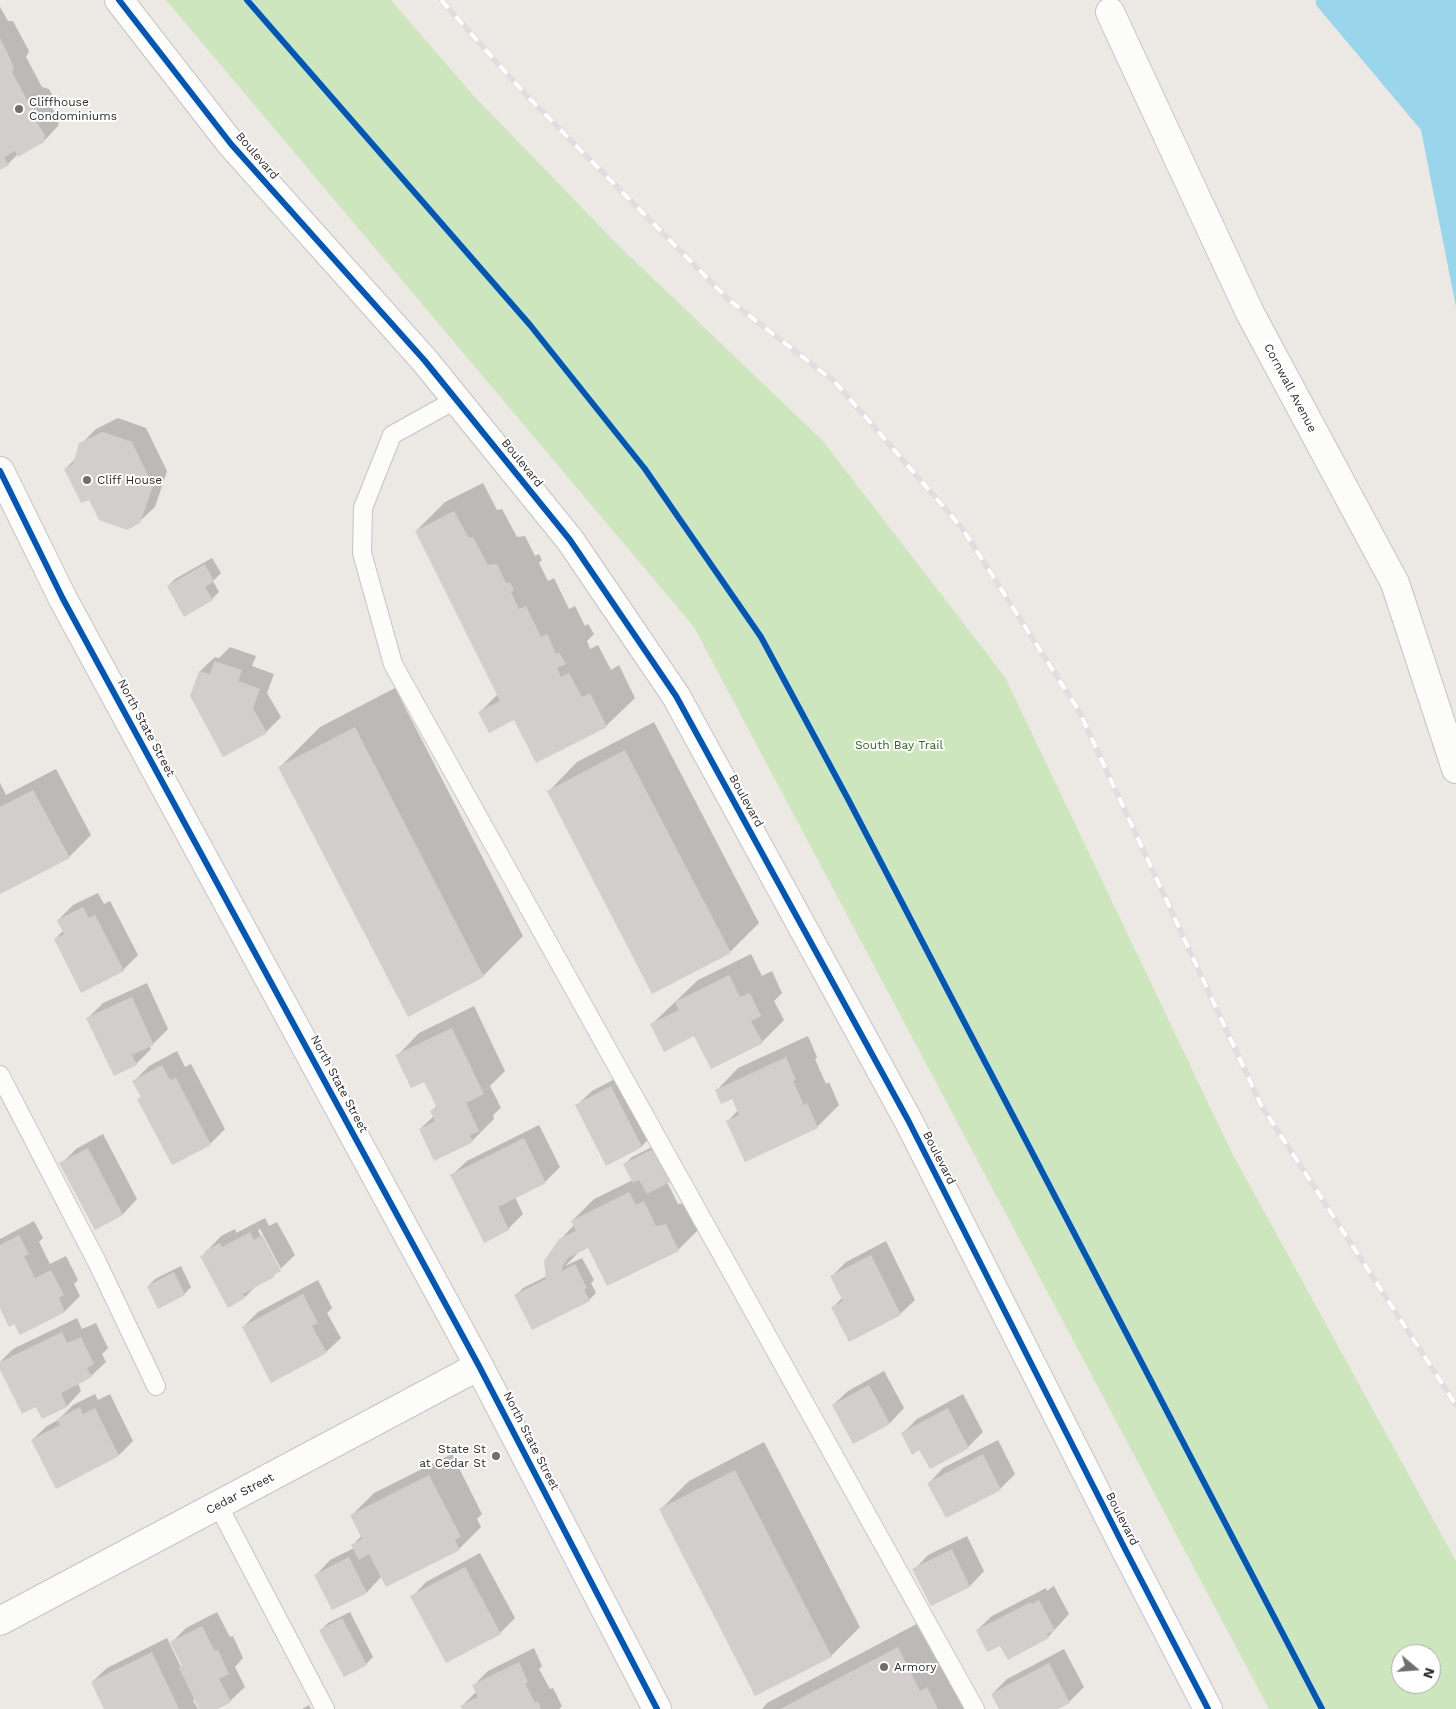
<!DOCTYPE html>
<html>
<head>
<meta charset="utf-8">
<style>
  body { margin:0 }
  #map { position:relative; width:1456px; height:1709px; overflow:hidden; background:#ece8e4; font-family:"Work Sans",sans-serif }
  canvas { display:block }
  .north { position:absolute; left:1391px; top:1644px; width:50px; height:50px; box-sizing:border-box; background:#fff; border:1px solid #ababab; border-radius:50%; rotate:108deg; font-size:14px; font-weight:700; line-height:20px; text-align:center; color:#2e2e2e }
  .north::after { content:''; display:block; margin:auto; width:18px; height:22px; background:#706f6e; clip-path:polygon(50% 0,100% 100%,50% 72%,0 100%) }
</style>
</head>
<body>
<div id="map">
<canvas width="1456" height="1709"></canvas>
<div class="north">N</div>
</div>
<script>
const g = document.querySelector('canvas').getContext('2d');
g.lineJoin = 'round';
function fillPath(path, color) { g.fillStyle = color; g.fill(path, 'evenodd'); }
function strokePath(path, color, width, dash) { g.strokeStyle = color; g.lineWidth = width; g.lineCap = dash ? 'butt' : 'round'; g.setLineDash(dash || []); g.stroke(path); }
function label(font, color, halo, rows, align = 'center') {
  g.font = font + ' "Work Sans",sans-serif'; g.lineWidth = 4; g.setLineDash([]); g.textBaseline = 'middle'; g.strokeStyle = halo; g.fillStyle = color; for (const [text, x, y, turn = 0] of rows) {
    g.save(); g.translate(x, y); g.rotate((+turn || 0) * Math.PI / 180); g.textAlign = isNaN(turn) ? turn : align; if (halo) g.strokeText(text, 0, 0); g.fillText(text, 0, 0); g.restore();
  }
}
fillPath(new Path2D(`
  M166,0H391L472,94L619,246L822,440L1005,677L1232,1153L1456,1561V1709H1269L694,627ZM1401,1654H1431V1684H1401Z`), '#cee6be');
fillPath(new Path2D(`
  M1316,0H1456V307L1421,130L1316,5Z`), '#99d6ec');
fillPath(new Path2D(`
  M0,7L8,21H13L29,51L26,57L42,87L49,89L55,100L52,108L59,120L58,126L43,142L18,154L8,164L0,168Z
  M118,418L146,428L167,471L155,507L139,522L89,498L65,469L76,458L81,444L96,429Z
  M483,483L497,510L502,509L517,537L525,536L535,556L539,554L542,560L539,563L548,581L554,578L569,609L575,606L585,626L588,624L594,634L587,641L590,649L598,645L611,670L619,665L635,698L606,726L515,718L480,712L498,694L416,531L445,502Z
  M212,558L221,573L213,581L219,592L212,599L168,586L175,579Z
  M230,647L256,656L252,666L274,674L267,693L281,717L266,732L191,696L200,671L215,657L219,658Z
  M395,688L523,936L483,976L408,1015L280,767L320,727Z
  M654,722L759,923L730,952L549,791L577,762Z
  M56,769L91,835L69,857L0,893V783L6,795Z
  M98,893L104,904L110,901L138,955L123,970L55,939L64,930L58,920L73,905Z
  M751,954L762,976L772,971L782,993L774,1001L784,1020L762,1042L695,1035L651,1025L698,980Z
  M147,983L168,1029L154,1043L149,1046L151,1049L136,1064L88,1018L103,1003Z
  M474,1006L505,1071L490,1086L501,1108L493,1115L494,1119L472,1141L420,1129L434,1116L431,1111L437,1106L425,1080L397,1056L419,1033Z
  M808,1036L817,1057L815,1059L826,1084L829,1082L839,1105L817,1127L728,1121L738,1110L732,1097L716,1091L738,1068Z
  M177,1051L185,1067L191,1064L225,1129L210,1144L139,1099L142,1096L134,1081L149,1066Z
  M626,1073L656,1131L642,1146L606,1164L577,1105L592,1091Z
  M539,1125L560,1167L545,1182L515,1197L523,1214L508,1229L452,1175L467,1161Z
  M103,1134L137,1199L123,1214L95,1229L61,1164L76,1149Z
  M664,1141L667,1182L678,1204L688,1203L700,1228L678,1250L589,1246L581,1250L565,1266L582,1258L594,1280L591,1283L596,1293L589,1300L516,1295L523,1288L547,1276L560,1240L574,1225L572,1221L594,1199L633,1180L625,1164L632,1157Z
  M265,1218L269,1226L277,1222L295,1255L273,1276L258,1284L245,1297L202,1256L221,1236L235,1229L236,1233ZM260,1229L281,1269H278L258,1230Z
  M34,1221L43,1238L39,1242L50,1264L66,1256L78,1280L74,1284L80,1296L65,1311L20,1334L15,1322L0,1305V1239Z
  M886,1241L915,1300L900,1314L833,1307L842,1298L832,1276L846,1262Z
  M181,1266L191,1287L184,1294L148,1286L155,1279Z
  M318,1280L332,1308L327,1313L341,1338L326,1352L243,1327L258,1312Z
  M77,1318L82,1329L96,1323L108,1348L102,1354L106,1362L91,1376L78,1383L81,1391L67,1406L43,1418L36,1405L0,1367V1362L13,1349Z
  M884,1371L904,1408L890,1423L854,1443L833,1405L848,1391Z
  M95,1394L98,1400L110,1394L133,1441L119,1455L56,1488L32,1440L47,1426L58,1420L73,1405Z
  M963,1394L983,1432L968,1447L920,1449L902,1434L917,1419Z
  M998,1440L1015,1474L1000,1489L929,1483L943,1468Z
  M764,1442L860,1627L831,1656L661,1509L689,1481Z
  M452,1454L482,1514L477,1519L481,1527L459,1549L382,1576L367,1592L332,1608L316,1575L330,1560L354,1548L353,1545L362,1535L352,1515L374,1493Z
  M967,1536L984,1571L970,1586L931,1605L914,1570L928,1555Z
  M480,1553L515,1618L500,1633L412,1597L426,1582Z
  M1054,1586L1069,1614L1048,1637L1001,1644L977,1630L992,1616L1046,1588L1047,1591Z
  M217,1612L230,1637L233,1636L243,1658L235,1667L245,1687L230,1701L215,1709H201L195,1699L193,1700L198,1709H105L92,1682L107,1668L167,1638L181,1667L183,1665L172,1642L186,1628Z
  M350,1612L373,1657L366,1664L321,1630L328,1623Z
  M926,1619L975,1709H762L767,1703Z
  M534,1648L542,1666L539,1669L550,1689L553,1688L562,1706L559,1709H463L462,1706L477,1691L474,1685L488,1671Z
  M1064,1649L1084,1687L1069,1702L1055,1709H1000L992,1694L1007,1679Z
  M309,1705L311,1709H302Z`), '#0003');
fillPath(new Path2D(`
  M0,38L14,67L12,72L28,102L34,103L40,116L37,123L45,135L44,142L18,157L15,151L4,157L9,165L0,170Z
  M103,432L132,442L153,486L140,523L127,530L99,520L89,500L81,503L64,469L73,464L79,443Z
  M454,511L469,538L473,537L488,565L497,564L506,583L510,582L514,590L511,592L519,609L526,606L541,637L547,634L556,654L559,652L566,664L557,668L561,677L569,673L582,697L590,693L607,727L536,763L514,720L489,733L478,712L500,701L415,531Z
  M205,564L214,581L205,587L213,600L184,617L167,586Z
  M214,661L242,670L238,681L260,689L253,708L267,733L223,757L190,696L199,671L210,674Z
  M355,727L484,977L408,1017L278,767Z
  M625,750L731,953L652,994L547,791Z
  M33,790L70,858L0,894V807Z
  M83,907L89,918L95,915L124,971L81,993L54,939L64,934L57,920Z
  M729,975L740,997L750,993L761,1016L751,1021L763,1043L711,1069L694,1036L664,1052L650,1024L679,1010L675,1002Z
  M132,997L154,1045L132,1055L137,1065L114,1076L86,1018Z
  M452,1028L484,1094L466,1103L479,1131L470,1135L473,1142L434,1161L419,1129L435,1121L430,1111L437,1108L424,1082L411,1088L395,1055Z
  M786,1057L796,1080L793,1081L804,1105L807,1103L818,1128L745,1162L726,1121L739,1115L732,1099L721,1104L715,1090Z
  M162,1065L170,1080L176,1078L211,1145L172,1165L137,1099L141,1097L132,1081Z
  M611,1086L642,1147L606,1166L575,1105Z
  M524,1138L546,1183L498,1207L509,1230L484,1243L450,1175Z
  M657,1147L674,1180L647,1194L639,1180L633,1183L623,1164Z
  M88,1148L123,1215L95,1230L59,1163Z
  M629,1192L636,1205L644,1201L656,1226L666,1224L679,1251L607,1286L588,1248L568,1258L562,1267V1271L575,1264L587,1288L584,1290L590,1301L532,1330L514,1295L546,1279L544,1261L559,1239L576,1231L571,1221Z
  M250,1232L254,1240L262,1235L281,1271L273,1275L274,1277L243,1294L245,1298L228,1308L200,1256L206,1253L205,1251L220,1243L222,1247Z
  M19,1235L29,1254L24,1256L35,1278L51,1270L64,1295L59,1298L65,1312L20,1335L14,1324L9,1327L0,1308V1245Z
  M871,1255L901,1315L849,1342L831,1307L843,1301L830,1276Z
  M174,1272L185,1295L158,1309L147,1286Z
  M303,1294L318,1323L312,1326L327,1353L271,1383L242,1327Z
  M62,1332L67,1343L81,1337L94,1364L87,1368L92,1377L61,1393L67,1407L42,1419L36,1407L22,1414L0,1370V1362Z
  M869,1385L890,1424L853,1444L832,1405Z
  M80,1407L83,1414L95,1408L119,1456L56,1489L31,1440L60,1425L57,1419Z
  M948,1408L969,1448L930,1469L919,1450L912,1455L901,1433Z
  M983,1454L1001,1490L946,1518L927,1483Z
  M735,1470L832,1657L755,1696L659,1509Z
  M429,1475L461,1537L455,1540L460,1550L386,1587L369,1554L359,1560L351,1545L362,1539L350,1515Z
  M952,1549L970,1587L931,1606L912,1569Z
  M349,1557L367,1593L332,1610L314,1575Z
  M465,1567L501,1634L446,1663L410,1596Z
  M1039,1600L1055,1630L1047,1634L1049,1638L1008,1660L1000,1646L987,1652L976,1630L1031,1602L1032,1604Z
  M342,1618L367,1665L344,1677L319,1630Z
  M202,1626L215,1651L218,1650L229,1674L219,1679L231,1702L218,1709H199L179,1668L182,1666L170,1642Z
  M898,1647L920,1691L927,1687L938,1709H780Z
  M152,1652L179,1709H104L91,1682Z
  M519,1662L528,1682L525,1683L535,1703L538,1701L541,1709H462L460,1706L478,1697L472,1685Z
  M1049,1663L1070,1703L1058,1709H999L991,1694Z`), '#d1cecb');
const lane = new Path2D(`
  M457,399L392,435L363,508L362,553L393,664L975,1709
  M0,1075L97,1262L156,1386
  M218,1505L325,1709`);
const street = new Path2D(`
  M1110,12L1250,313L1395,583L1456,769
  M0,471L63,599L479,1366L657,1709
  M0,1621L479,1366`);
const secondary = new Path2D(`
  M119,0L231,144L425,361L570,540L676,696L908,1120L1124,1547L1208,1709`);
strokePath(lane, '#c5c4c5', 20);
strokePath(street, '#c5c4c5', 30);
strokePath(secondary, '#c5c4c5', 30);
strokePath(lane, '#fcfcfb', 18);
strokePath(street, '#fcfcfb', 28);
strokePath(secondary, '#fcfcfb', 28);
const rail = new Path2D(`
  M441,0L527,96L728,299L835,382L962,528L1079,711L1261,1105L1456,1405`);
strokePath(rail, '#dfdfe1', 5.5);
strokePath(rail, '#fff', 4, [11]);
strokePath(new Path2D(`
  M119,0L231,144L425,361L570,540L676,696L908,1120L1124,1547L1208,1709
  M247,0L530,325L645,469L761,637L848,799L1322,1709
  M0,471L63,599L479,1366L657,1709`), '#0057b8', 6);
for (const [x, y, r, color] of [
  [19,109,5,"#706f6e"],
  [87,480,5,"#706f6e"],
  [496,1456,5,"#706f6e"],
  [884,1667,5,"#706f6e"]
]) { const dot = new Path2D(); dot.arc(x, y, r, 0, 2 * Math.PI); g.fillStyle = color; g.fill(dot); strokePath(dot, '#fff', 2); }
label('12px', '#2e2e2e', '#fff', [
  ["Cliffhouse",29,102],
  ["Condominiums",29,116],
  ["Cliff House",97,480],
  ["State St",486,1449,"right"],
  ["at Cedar St",486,1463,"right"],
  ["Armory",894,1667]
], 'left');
label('12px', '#2e2e2e', '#fff', [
  ["Boulevard",257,156,49],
  ["Cornwall Avenue",1290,388,62],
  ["Boulevard",522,463,51],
  ["North State Street",146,728,62],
  ["Boulevard",746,801,61],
  ["North State Street",339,1084,62],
  ["Boulevard",939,1158,63],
  ["North State Street",531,1441,63],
  ["Cedar Street",240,1494,-28],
  ["Boulevard",1122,1519,63]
]);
label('12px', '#2c6e1b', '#fff', [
  ["South Bay Trail",899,745]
]);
</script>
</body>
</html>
